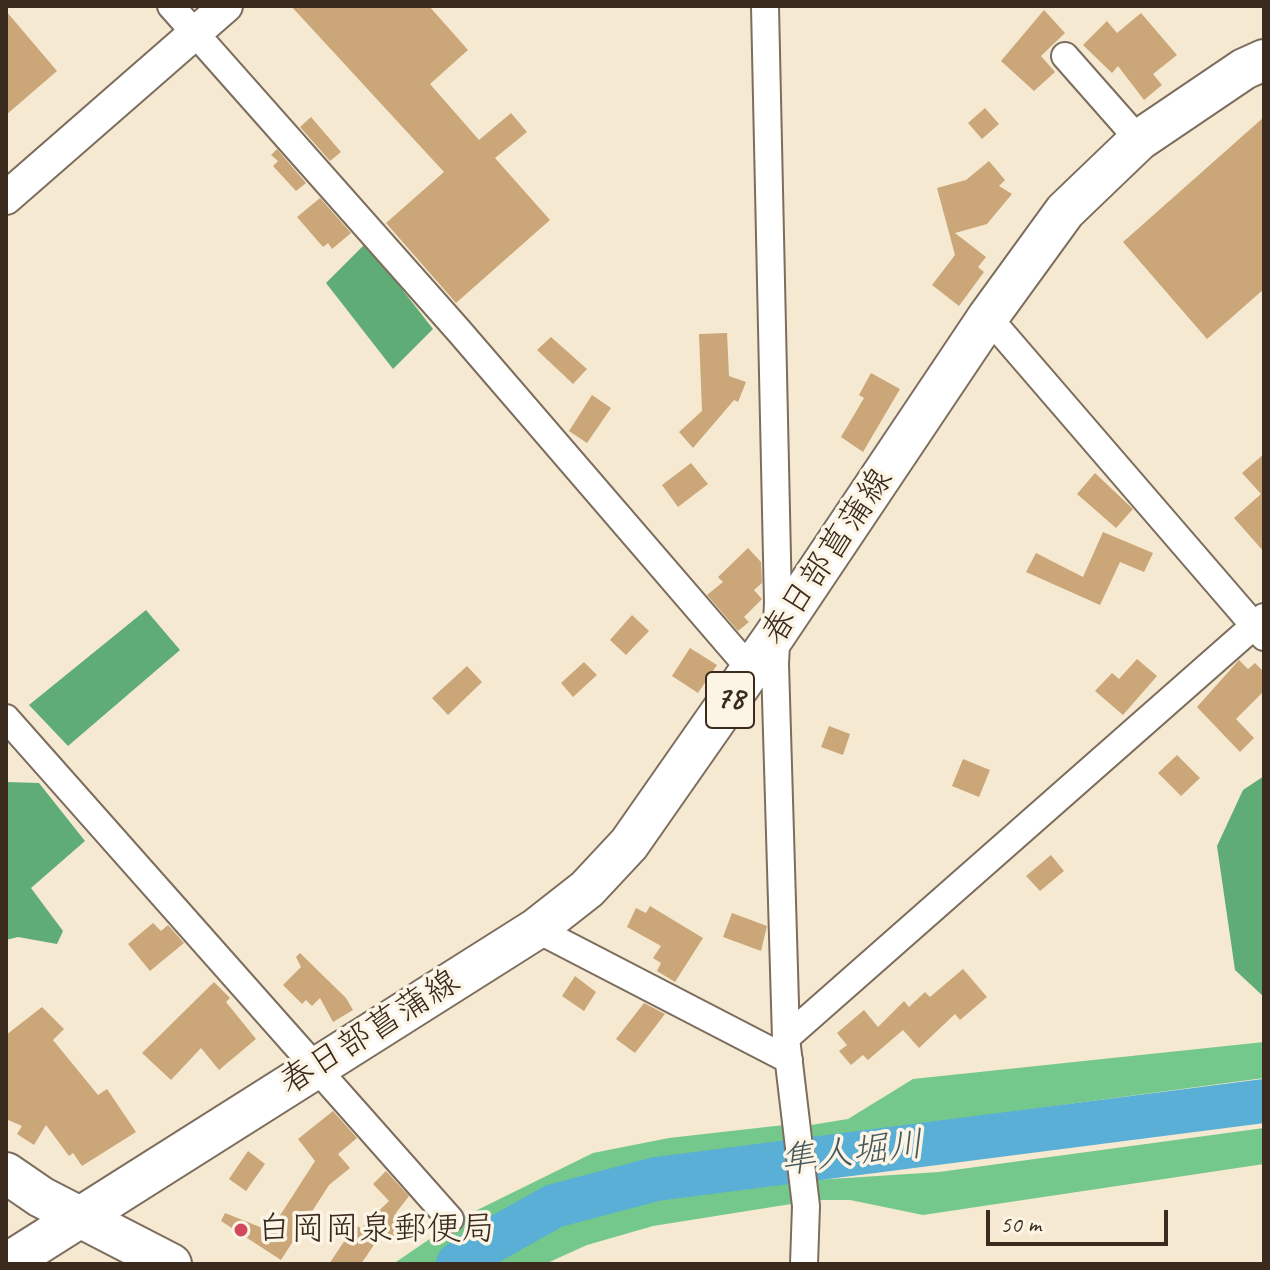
<!DOCTYPE html>
<html>
<head>
<meta charset="utf-8">
<style>
  body { margin:0 }
  #map { position:relative; width:1270px; height:1270px; overflow:hidden; background:#f6e9d1; font-family:Caveat,sans-serif }
  canvas { display:block }
  .frame { position:absolute; inset:0; border:8px solid #3b2a1e; pointer-events:none }
  .scale { position:absolute; left:986px; top:1210px; width:182px; height:36px; box-sizing:border-box; border:4px solid #3b2a1e; border-top:0; padding-left:10px; font-size:24px; line-height:28px; white-space:nowrap; color:#3b2a1e; -webkit-text-stroke:6px #fcf5e5; paint-order:stroke }
</style>
</head>
<body>
<div id="map">
<canvas width="1270" height="1270"></canvas>
<div class="frame"></div>
<div class="scale">50 m</div>
</div>
<script>
const g = document.querySelector('canvas').getContext('2d');
g.lineJoin = 'round';
function fillPath(path, color) { g.fillStyle = color; g.fill(path, 'evenodd'); }
function strokePath(path, color, width, dash) { g.strokeStyle = color; g.lineWidth = width; g.lineCap = dash ? 'butt' : 'round'; g.setLineDash(dash || []); g.stroke(path); }
function label(font, color, halo, rows, align = 'center') {
  g.font = font + ' Caveat,"Klee One",sans-serif'; g.lineWidth = 7; g.setLineDash([]); g.textBaseline = 'middle'; g.strokeStyle = halo; g.fillStyle = color; for (const [text, x, y, turn = 0] of rows) {
    g.save(); g.translate(x, y); g.rotate((+turn || 0) * Math.PI / 180); g.textAlign = isNaN(turn) ? turn : align; if (halo) g.strokeText(text, 0, 0); g.fillText(text, 0, 0); g.restore();
  }
}
fillPath(new Path2D(`
  M1264,1042V1078L1017,1111L813,1145L811,1125L848,1119L913,1079Z
  M784,1125L789,1147L639,1171L563,1193L483,1232L440,1264H393L459,1219L593,1153L669,1138Z
  M1264,1128V1164L923,1215L850,1200H819L815,1180L939,1172Z
  M790,1181L791,1204L653,1226L587,1245L545,1264H482C507,1249 534,1227 562,1217C604,1202 653,1192 699,1185C730,1180 758,1186 790,1181Z`), '#74c88b');
fillPath(new Path2D(`
  M366,243L433,329L393,369L326,283Z
  M146,610L180,650L68,746L29,705Z
  M1264,776V997L1235,970L1217,846L1243,790Z
  M6,782L39,783L85,841L31,888L63,931L57,944L18,937L6,940Z`), '#5fac77');
strokePath(new Path2D(`
  M458,1264L488,1243L554,1206L656,1179L1264,1101`), '#59afd5', 44);
fillPath(new Path2D(`
  M291,6H429L468,50L430,84L479,140L511,113L527,132L495,158L550,220L456,303L386,223L444,172Z
  M1044,10L1065,33L1041,56L1055,72L1034,91L1001,61Z
  M6,11L57,71L6,115Z
  M1141,13L1177,55L1153,74L1162,85L1144,100L1118,66L1112,73L1083,45L1107,21L1117,33Z
  M985,108L999,124L982,139L968,123Z
  M311,117L341,152L330,161L300,127Z
  M1264,117V289L1207,339L1123,242Z
  M277,149L306,183L296,191L273,166L278,161L271,155Z
  M989,161L1005,180L999,186L1012,194L987,224L955,233L986,257L978,267L984,272L959,306L932,285L955,255L937,188L966,180Z
  M320,198L351,233L332,249L328,243L323,247L297,217Z
  M727,333L729,376L746,382L738,402L734,400L693,448L679,432L702,411L699,334Z
  M551,337L587,369L573,384L537,350Z
  M871,373L900,389L863,452L841,437L864,398L859,395Z
  M592,395L611,408L587,443L569,431Z
  M1264,454V552L1234,518L1261,494L1242,473Z
  M691,463L708,484L678,507L662,485Z
  M1095,473L1133,509L1116,528L1077,494Z
  M1103,532L1153,553L1144,572L1120,562L1100,605L1026,572L1036,553L1083,577Z
  M748,548L761,562L762,583L754,590L762,599L744,617L749,622L738,631L707,595L723,582L718,577Z
  M632,615L649,631L626,655L610,640Z
  M690,648L717,665L698,693L672,676Z
  M1137,659L1157,676L1123,715L1095,691L1112,673L1119,679Z
  M1239,660L1248,669L1255,663L1264,672V691L1236,719L1254,738L1240,752L1197,707Z
  M584,662L597,675L573,697L561,683Z
  M467,666L482,682L448,715L432,698Z
  M829,726L850,734L843,755L821,747Z
  M1177,755L1200,778L1181,796L1158,773Z
  M963,759L990,770L979,797L952,786Z
  M1051,855L1064,871L1040,891L1026,876Z
  M650,906L703,938L675,982L657,971L661,963L653,958L661,946L627,927L636,908L646,913Z
  M732,913L767,926L761,951L723,937Z
  M153,923L161,931L168,925L184,943L150,971L128,944Z
  M300,953L346,998L353,1010L333,1022L320,998L312,1006L306,1000L302,1004L283,985L301,967L296,957Z
  M963,969L987,997L960,1020L955,1014L919,1048L903,1030L868,1060L863,1055L851,1065L839,1051L847,1045L837,1033L864,1010L878,1027L904,1001L909,1007L925,992L930,997Z
  M575,976L596,992L584,1011L562,996Z
  M214,982L230,998L226,1002L256,1039L219,1070L201,1048L171,1080L142,1053Z
  M644,1003L665,1014L635,1053L616,1039Z
  M42,1007L64,1029L53,1040L98,1095L107,1089L136,1132L82,1166L73,1153L69,1156L46,1125L34,1145L17,1134L22,1126L6,1119V1035Z
  M333,1111L357,1138L338,1154L350,1168L329,1185L281,1260L221,1221L225,1213L270,1231L315,1161L298,1139Z
  M248,1151L265,1164L246,1191L229,1179Z
  M386,1171L409,1196L396,1213L409,1228L394,1242L384,1230L361,1264H329L355,1225L361,1228L389,1201L373,1184Z`), '#cba679');
const minor = new Path2D(`
  M171,6L459,331L751,670
  M765,6L778,603L775,664L786,1038L806,1206L804,1264
  M1065,56L1139,140
  M988,317L1264,637
  M6,718L450,1219
  M536,929L789,1060
  M786,1038L1264,617`);
const tertiary = new Path2D(`
  M6,198L226,6`);
const primary = new Path2D(`
  M6,1173L41,1197L171,1264
  M6,1264L536,929L587,889L629,844L775,635L988,317L1065,211L1139,140L1244,69L1264,60`);
strokePath(minor, '#7c6d5d', 30);
strokePath(tertiary, '#7c6d5d', 36);
strokePath(primary, '#7c6d5d', 44);
strokePath(minor, '#fff', 26);
strokePath(tertiary, '#fff', 32);
strokePath(primary, '#fff', 40);
for (const [x, y, r, color] of [
  [241,1230,8,"#d1495b"]
]) { const dot = new Path2D(); dot.arc(x, y, r, 0, 2 * Math.PI); g.fillStyle = color; g.fill(dot); strokePath(dot, '#fcf5e5', 3); }
for (const [x, y, w] of [
  [730,700,48]
]) { const box = new Path2D(); box.roundRect(x - w / 2, y - 28, w, 56, 6); g.fillStyle = '#fcf5e5'; g.fill(box); strokePath(box, '#3b2a1e', 2); }
label('bold 32px', '#3b2a1e', null, [
  ["78",730,700]
]);
label('34px', '#3b2a1e', '#fcf5e5', [
  ["春日部菖蒲線",828,557,-56],
  ["春日部菖蒲線",370,1033,-32]
]);
label('34px', '#3b2a1e', '#fcf5e5', [
  ["白岡岡泉郵便局",257,1230]
], 'left');
label('italic 36px', '#46595e', '#fcf5e5', [
  ["隼人堀川",852,1154,-7]
]);
</script>
</body>
</html>
